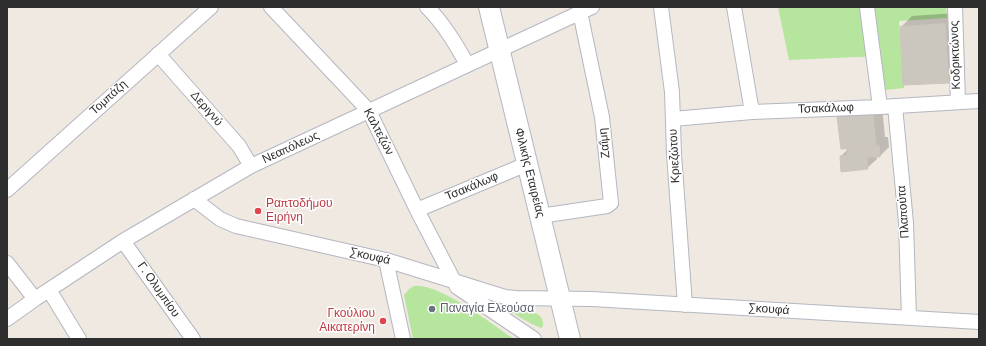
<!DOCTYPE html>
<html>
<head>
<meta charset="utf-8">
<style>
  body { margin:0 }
  #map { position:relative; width:986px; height:346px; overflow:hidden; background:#efe9e1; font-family:"Nunito Sans",sans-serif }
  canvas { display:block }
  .frame { position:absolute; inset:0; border:8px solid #2e2e2e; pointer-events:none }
</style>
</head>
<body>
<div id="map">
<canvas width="986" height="346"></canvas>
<div class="frame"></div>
</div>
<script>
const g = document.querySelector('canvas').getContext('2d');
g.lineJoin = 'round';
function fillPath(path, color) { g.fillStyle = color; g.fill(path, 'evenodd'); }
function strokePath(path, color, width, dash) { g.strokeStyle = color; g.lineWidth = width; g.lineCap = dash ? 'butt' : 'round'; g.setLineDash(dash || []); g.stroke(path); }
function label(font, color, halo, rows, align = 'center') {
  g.font = font + ' "Nunito Sans",sans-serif'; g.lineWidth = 3; g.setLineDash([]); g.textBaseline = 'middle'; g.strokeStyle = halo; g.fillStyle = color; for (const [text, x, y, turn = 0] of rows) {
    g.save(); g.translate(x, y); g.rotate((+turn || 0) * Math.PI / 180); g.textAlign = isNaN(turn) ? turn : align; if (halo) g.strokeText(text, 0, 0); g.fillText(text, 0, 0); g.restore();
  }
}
fillPath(new Path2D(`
  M778,7H946L947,18L899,21L904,88L885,90L880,56L789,60Z
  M414,286C438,282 493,325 514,339H413L404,295L409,289Z
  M504,303C513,306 536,311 541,317C543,320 543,323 543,326L541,328C527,322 514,314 501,305V304Z`), '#b6e59e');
fillPath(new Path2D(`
  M956,13L960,70L948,82L901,27L912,16Z
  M882,106L885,137H888L889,147L880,156H876L877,159L867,168L841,156L848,149L838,118L847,108Z`), '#0003');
const building = new Path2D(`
  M945,24L949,83L903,85L900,27Z
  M873,115L876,146L841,149L837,117Z
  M879,146L880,157H867L868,169L841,172L840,156L847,155V148Z`);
fillPath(building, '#cbc7bf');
strokePath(building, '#cbc5ba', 1);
const street = new Path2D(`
  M271,7L369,111L417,210L457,287L534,339
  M427,7C444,24 455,43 467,64
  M661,7L672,92L674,154L685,305
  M734,7L752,112
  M867,7L880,107
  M955,7L958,102
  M158,54L239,146L251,166
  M895,106L906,223L909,318
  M673,119L752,112L880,107L979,101
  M7,190L211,7
  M194,199L220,219L236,226L386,260L505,297L516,298L592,299L979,322
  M417,210L527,164
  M540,216L607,206L611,203L602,117L580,12
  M123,241L193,339
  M386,260L403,339
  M7,263L35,299
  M49,290L79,339
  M7,319L35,299L123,241L251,166L592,7`);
const secondary = new Path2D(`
  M489,7L570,339`);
strokePath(street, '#b4b7c1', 16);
strokePath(secondary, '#b4b7c1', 22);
strokePath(street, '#fff', 14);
strokePath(secondary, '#fff', 20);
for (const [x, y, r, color] of [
  [258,211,4,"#e0444e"],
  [432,309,4,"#6b7280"],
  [383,321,4,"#e0444e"]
]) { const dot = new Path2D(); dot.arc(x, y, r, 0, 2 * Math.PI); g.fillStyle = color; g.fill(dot); strokePath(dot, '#fff', 1.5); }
label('12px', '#2e2e2e', '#fff', [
  ["Κοδρικτώνος",956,55,-92],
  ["Τομπάζη",109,98,-42],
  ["Δεριγνύ",206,109,49],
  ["Τσακάλωφ",826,109,-2],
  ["Καλτεζών",378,132,62],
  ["Ζαΐμη",605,143,-96],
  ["Νεαπόλεως",291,148,-25],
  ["Κριεζώτου",675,156,-93],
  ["Φιλικής Εταιρείας",529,173,76],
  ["Τσακάλωφ",472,187,-23],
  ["Πλαπούτα",904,212,-94],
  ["Σκουφά",370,257,13],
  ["Γ. Ολυμπίου",158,290,55],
  ["Σκουφά",769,310,4]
]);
label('12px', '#be3a42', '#fff', [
  ["Ραπτοδήμου",266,204],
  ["Ειρήνη",266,218],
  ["Γκούλιου",375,314,"right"],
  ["Αικατερίνη",375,328,"right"]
], 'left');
label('12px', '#5b616d', '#fff', [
  ["Παναγία Ελεούσα",440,309]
], 'left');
</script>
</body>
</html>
